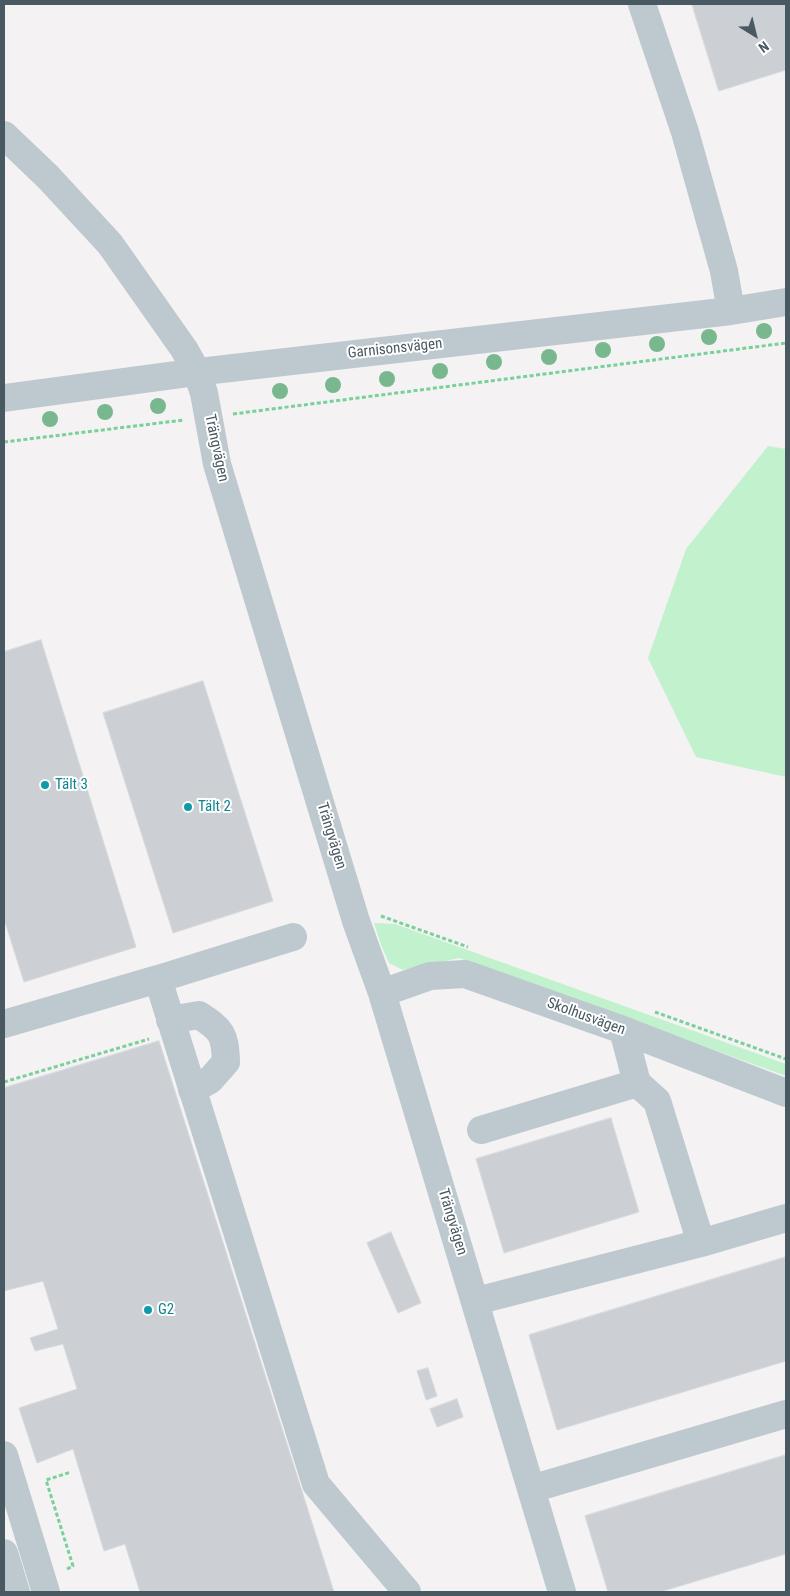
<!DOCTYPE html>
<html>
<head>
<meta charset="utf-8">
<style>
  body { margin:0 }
  #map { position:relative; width:790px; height:1596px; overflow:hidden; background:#f4f2f3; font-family:"Roboto Condensed",sans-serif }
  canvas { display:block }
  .frame { position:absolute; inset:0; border:5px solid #495961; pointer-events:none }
  .north { position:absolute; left:730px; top:10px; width:50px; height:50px; -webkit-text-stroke:4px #fff; paint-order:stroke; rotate:144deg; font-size:14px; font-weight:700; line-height:20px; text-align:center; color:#495961 }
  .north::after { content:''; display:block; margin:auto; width:18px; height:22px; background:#495961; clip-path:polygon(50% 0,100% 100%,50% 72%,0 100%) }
</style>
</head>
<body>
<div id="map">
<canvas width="790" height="1596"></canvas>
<div class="frame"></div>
<div class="north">N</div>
</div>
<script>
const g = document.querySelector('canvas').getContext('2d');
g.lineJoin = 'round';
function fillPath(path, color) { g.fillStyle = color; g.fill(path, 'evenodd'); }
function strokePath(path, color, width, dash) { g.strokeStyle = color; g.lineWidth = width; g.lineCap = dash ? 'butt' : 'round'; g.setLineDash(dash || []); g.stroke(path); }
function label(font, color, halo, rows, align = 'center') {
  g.font = font + ' "Roboto Condensed",sans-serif'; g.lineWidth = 4; g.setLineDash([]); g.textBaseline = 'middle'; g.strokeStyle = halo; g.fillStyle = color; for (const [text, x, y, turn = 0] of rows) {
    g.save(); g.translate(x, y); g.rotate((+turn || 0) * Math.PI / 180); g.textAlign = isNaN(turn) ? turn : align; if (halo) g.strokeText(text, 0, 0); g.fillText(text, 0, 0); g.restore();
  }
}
fillPath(new Path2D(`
  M768,446L786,449V777L696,757L648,658L686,549Z
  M374,923L395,924L786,1064V1076L459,958L403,970L389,963L381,945Z`), '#c1f2cd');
const building = new Path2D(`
  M692,4H786V70L719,91Z
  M41,640L136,947L24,982L4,919V652Z
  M203,681L273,901L173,933L103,713Z
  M159,1041L334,1592H140L125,1544L104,1551L73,1449L37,1463L19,1408L77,1389L63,1344L35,1351L30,1338L58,1329L43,1281L4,1291V1088Z
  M611,1118L639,1212L504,1253L476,1159Z
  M391,1232L421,1303L398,1313L367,1243Z
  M786,1257V1361L557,1430L529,1335Z
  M428,1368L437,1396L426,1400L417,1371Z
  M457,1399L463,1417L437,1427L430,1409Z
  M786,1455V1554L660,1592H608L585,1516Z`);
fillPath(building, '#ccd0d5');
strokePath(building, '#d6d9de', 1);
strokePath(new Path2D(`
  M233,414L786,343
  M4,442L184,420
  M381,916L468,947
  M655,1012L786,1059
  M4,1082L149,1039
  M67,1569L73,1566L46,1480L71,1472`), '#77d199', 3, [4, 2.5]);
strokePath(new Path2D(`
  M642,4L685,132L724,271L731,311
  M4,135L48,177L110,244L184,349L197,372L204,393L217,464L356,921L382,993L562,1592
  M4,398L197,372L731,311L786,302
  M158,979L293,937
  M382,993L430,976L465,974L623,1030L786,1093
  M170,1020L199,1015C222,1030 225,1034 226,1062L210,1080L192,1090
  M4,1024L158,979L316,1484L407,1592
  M623,1030L637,1083
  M481,1130L637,1083L657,1101L701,1243
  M476,1301L701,1243L786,1218
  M4,1455L46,1592
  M531,1489L786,1414
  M4,1553L16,1592`), '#bdc9cf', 28);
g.fillStyle = '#79b78f';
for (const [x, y] of [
  [764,331],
  [709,337],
  [657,344],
  [603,350],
  [549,357],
  [494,362],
  [440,371],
  [387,379],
  [333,385],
  [280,391],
  [158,406],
  [105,412],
  [50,419]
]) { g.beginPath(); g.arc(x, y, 8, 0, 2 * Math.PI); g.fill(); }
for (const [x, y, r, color] of [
  [45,785,5,"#0f9aa8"],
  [188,807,5,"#0f9aa8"],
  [148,1310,5,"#0f9aa8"]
]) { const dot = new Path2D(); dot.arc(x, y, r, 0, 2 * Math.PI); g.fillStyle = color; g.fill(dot); strokePath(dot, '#fff', 2); }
label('15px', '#495961', '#fff', [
  ["Garnisonsvägen",395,349,-6],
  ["Trängvägen",216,448,78],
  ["Trängvägen",331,836,73],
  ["Skolhusvägen",586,1017,20],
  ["Trängvägen",452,1222,73]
]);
label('15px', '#0d838f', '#fff', [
  ["Tält 3",55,785],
  ["Tält 2",198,807],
  ["G2",158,1310]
], 'left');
</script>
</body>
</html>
